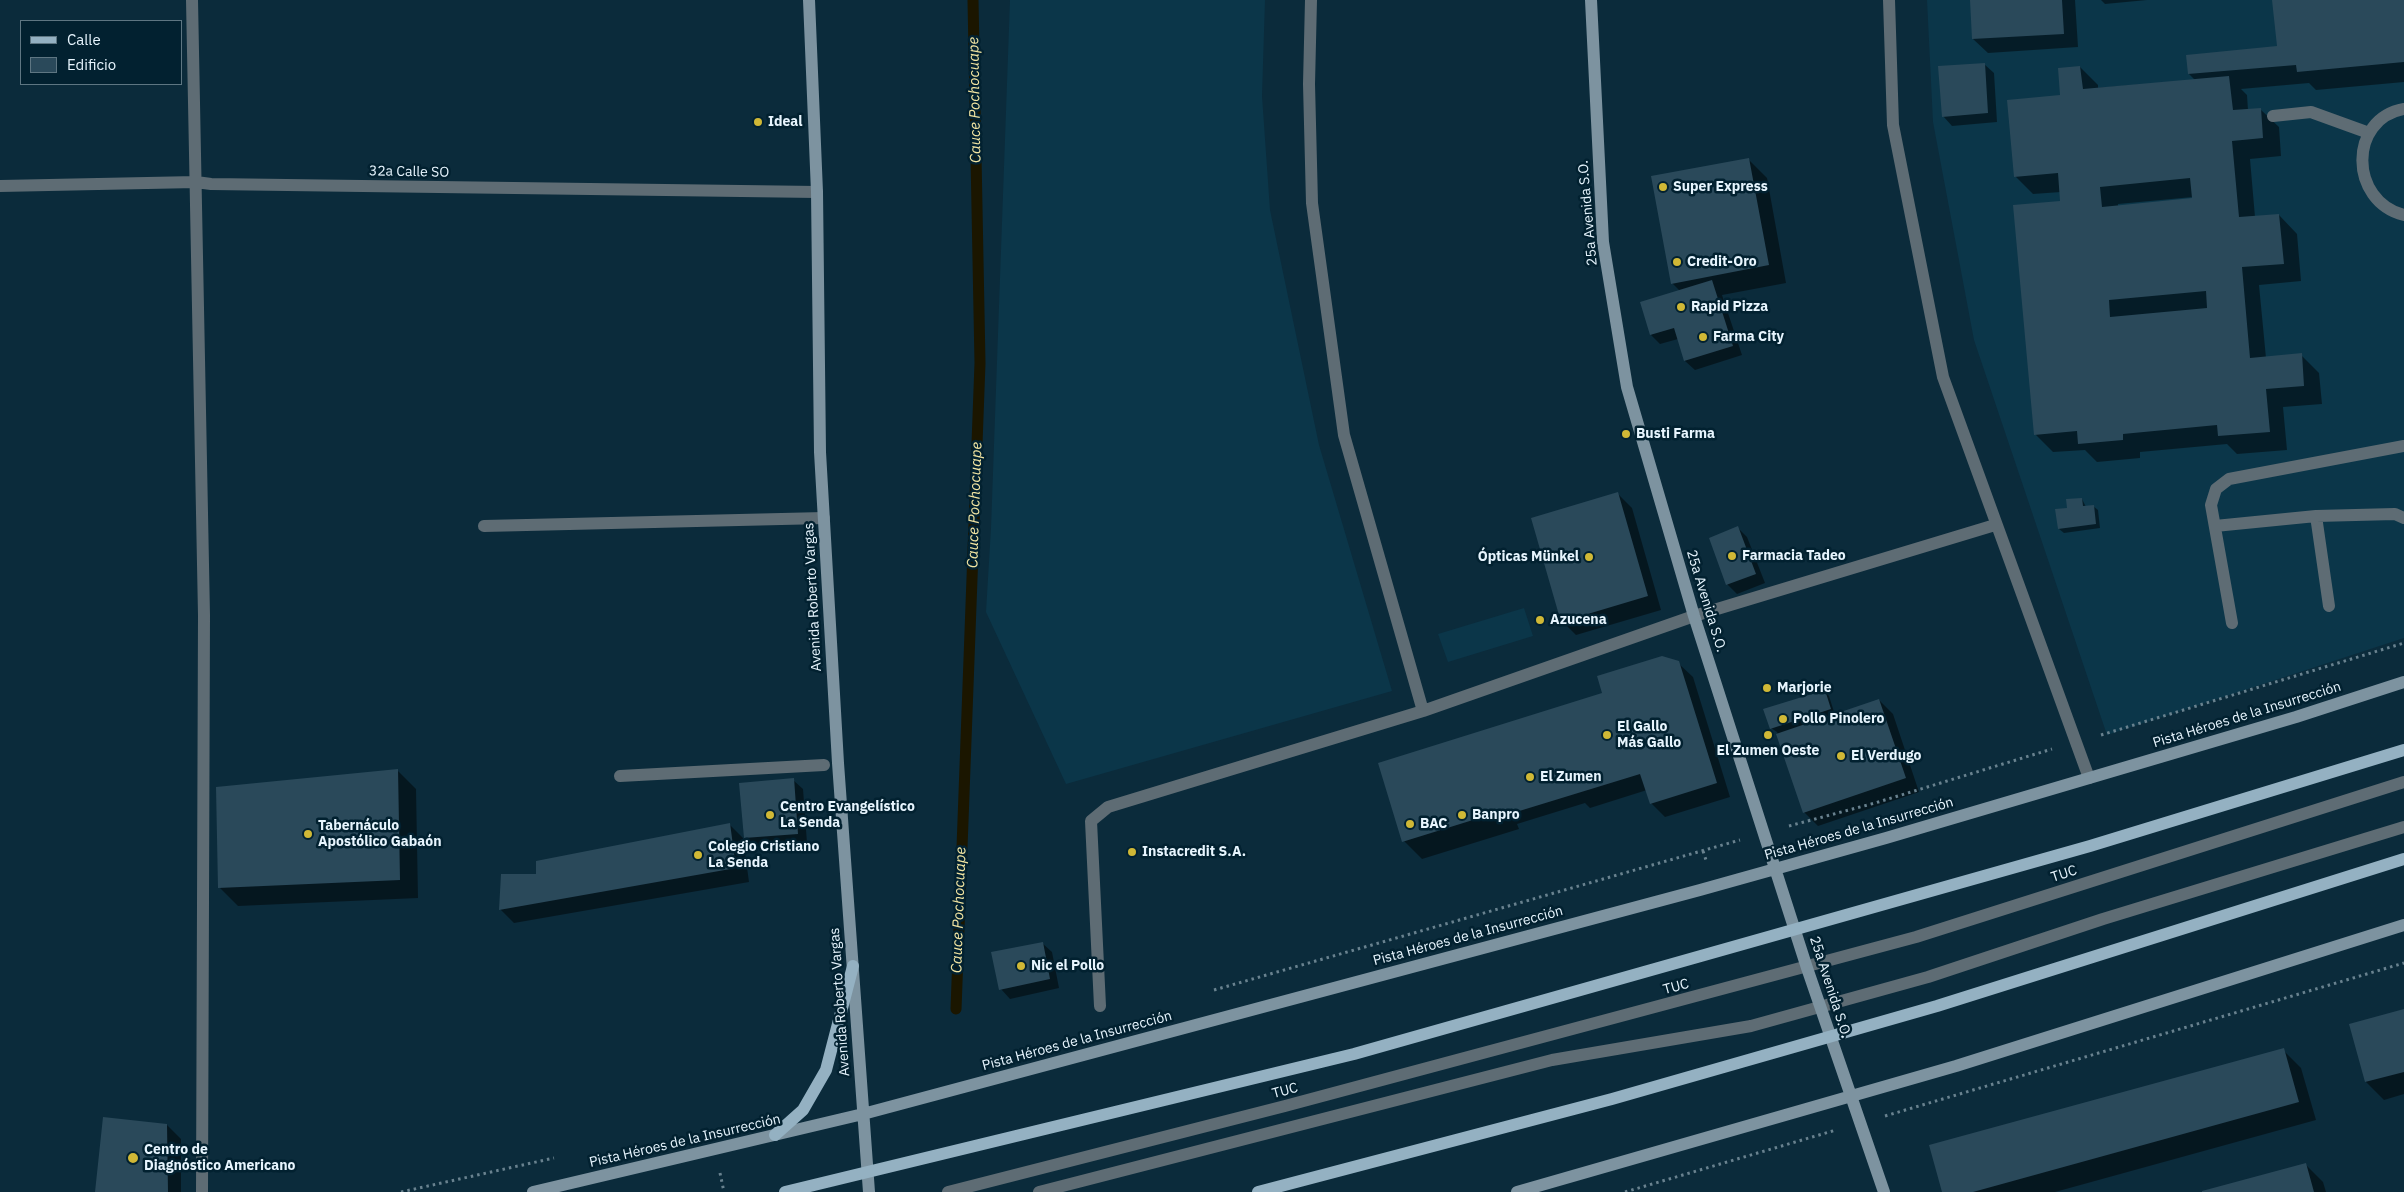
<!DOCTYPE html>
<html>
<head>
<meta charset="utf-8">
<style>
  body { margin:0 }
  #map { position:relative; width:2404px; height:1192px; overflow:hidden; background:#0b2b3b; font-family:"IBM Plex Sans",sans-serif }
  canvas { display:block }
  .legend { position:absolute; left:20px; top:20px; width:162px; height:65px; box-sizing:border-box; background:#022130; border:1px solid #5e7682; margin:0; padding:6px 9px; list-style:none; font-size:15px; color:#e7f5fe }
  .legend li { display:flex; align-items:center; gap:10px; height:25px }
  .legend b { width:25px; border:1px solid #5e7682 }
</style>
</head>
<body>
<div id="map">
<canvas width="2404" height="1192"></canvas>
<ul class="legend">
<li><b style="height:6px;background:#94b1c2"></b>Calle</li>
<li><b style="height:14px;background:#2a495a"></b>Edificio</li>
</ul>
</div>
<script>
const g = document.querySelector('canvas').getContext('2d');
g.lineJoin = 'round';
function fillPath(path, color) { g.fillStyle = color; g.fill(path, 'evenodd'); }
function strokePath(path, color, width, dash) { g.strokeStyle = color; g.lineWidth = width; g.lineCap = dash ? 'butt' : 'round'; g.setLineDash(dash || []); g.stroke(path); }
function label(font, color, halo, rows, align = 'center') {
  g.font = font + ' "IBM Plex Sans",sans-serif'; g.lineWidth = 5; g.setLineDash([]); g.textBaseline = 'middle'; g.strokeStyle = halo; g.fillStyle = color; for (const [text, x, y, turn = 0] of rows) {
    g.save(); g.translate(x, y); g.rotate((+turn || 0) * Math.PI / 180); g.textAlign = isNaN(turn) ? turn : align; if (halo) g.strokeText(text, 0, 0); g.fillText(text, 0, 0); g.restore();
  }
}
fillPath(new Path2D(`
  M1010,0H1265L1262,96L1270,210L1319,445L1392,691L1066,784L986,612L991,528Z
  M1927,0H2404V638L2107,735L1974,340L1933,122Z
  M1524,608L1533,636L1448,662L1438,634Z`), '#0b3649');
fillPath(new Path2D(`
  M1971,0H2075L2078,47L1988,53L1973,39Z
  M2101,0H2147L2105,4Z
  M2274,0H2404V82L2316,90L2309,83L2241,89L2247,95L2248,110L2260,109L2279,127L2281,156L2250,159L2255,217L2279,215L2297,234L2301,281L2259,285L2266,358L2301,355L2319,373L2322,404L2283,407L2287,450L2237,454L2227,444L2140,452V458L2097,462L2085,450L2053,452L2035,434L2062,202L2061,192L2033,194L2015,176L2080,67L2098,85V88L2195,80L2189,74L2188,56L2278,47ZM2193,197V200L2118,207V204Z
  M1984,64L1994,73L1997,122L1952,126L1943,116Z
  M1749,160L1767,178L1786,283L1722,295L1742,355L1695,370L1685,361L1678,339L1660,344L1651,335L1680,291L1672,283Z
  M1618,494L1632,508L1661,610L1576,635L1562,621Z
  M2082,499L2086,507L2093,506L2098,510L2100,528L2064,533L2059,529L2068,509Z
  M1738,528L1747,537L1765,583L1737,594L1727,584Z
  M1678,663L1693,677L1730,797L1665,817L1651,803L1647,790L1590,808L1585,803L1517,824L1519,829L1422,859L1404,841L1603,694Z
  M1825,691L1829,696L1835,715L1879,700L1893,714L1919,792L1818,826L1804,812L1777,732L1771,728Z
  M398,771L416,789L418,898L238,906L220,888Z
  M793,780L803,789L807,843L755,847L745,838L740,784Z
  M729,824L743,838L749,882L514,923L500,909L537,875Z
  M1042,943L1052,952L1059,988L1010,999L1001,989Z
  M2404,1010V1094L2384,1100L2366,1082L2350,1025Z
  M2283,1050L2301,1068L2316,1120L2055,1192H1943Z
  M167,1125L181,1139V1192H96Z
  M2305,1164L2323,1182L2326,1192H2204Z`), '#0007');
strokePath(new Path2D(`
  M956,1009L980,363L973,0`), '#1b1600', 11);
fillPath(new Path2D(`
  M1970,0H2062L2064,34L1972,39Z
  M2272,0H2404V62L2297,72L2296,65L2188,74L2186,55L2277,46Z
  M1985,63L1988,113L1942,117L1938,66Z
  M2080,66L2083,89L2229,76L2233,110L2261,108L2263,138L2232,141L2239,217L2279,214L2284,264L2242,267L2250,358L2302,353L2304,386L2266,389L2270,432L2218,436L2217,425L2123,434V440L2078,444L2077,431L2034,435L2013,205L2060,201L2058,173L2014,177L2007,100L2060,95L2058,68ZM2190,178L2192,198L2102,207L2100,187ZM2206,291L2207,308L2110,317L2109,300Z
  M1749,158L1769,265L1671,284L1651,176Z
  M1712,280L1733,346L1684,361L1674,328L1650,335L1640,302Z
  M1618,492L1648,596L1561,622L1531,518Z
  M2082,498L2083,506L2094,505L2096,524L2058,529L2055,509L2067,508L2066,499Z
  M1738,526L1756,574L1726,585L1709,538Z
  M1662,656L1679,661L1717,783L1650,804L1640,774L1503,816L1502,811L1402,842L1378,763L1602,693L1597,676Z
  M1825,690L1831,709L1770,729L1763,709Z
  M1879,699L1906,778L1803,813L1776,734Z
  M398,769L400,880L218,888L216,787Z
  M794,778L798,834L744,838L739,783Z
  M730,823L736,868L499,910L501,874H536V861Z
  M1043,942L1050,979L999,990L991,952Z
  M2404,1009V1072L2365,1082L2349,1024Z
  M2284,1048L2299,1102L1973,1192H1942L1929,1145Z
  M103,1117L167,1124L168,1192H95Z
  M2306,1163L2314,1192H2202V1191Z`), '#2a495a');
strokePath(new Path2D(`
  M2101,735L2404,643
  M1789,826L1875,803L2052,749
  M1703,851L1707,863
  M1214,990L1740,840
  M1885,1116L2404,963
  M720,1173L724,1192
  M401,1192L554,1158
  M1625,1192L1836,1130`), '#69828f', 3, [2.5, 4]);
strokePath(new Path2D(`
  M2404,109C2348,119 2349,201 2404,215
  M2273,116L2311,112L2369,133
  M2316,516L2395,514L2404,518
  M2215,526L2316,516L2329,606
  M2232,623L2211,505L2216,489L2229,479L2404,446
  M948,1192L1285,1106L1916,937L2404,782
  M1039,1192L1552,1060L1751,1026L1928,977L2103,919L2404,827`), '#5e6c74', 12);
strokePath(new Path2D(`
  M192,0L204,615L202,1192
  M1311,0L1309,84L1312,203L1344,435L1423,711
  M1889,0L1893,125L1943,377L2089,778
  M0,186L196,182L211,184L817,192
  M484,526L824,518
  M620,776L824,765
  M1100,1006L1091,821L1108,807L1423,711L1694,616L1995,525`), '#5e6c74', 12);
strokePath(new Path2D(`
  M809,0L817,192L820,452L838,763L869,1192
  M1591,0L1603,242L1627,387L1694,616L1807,968L1884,1192
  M533,1192L863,1114L1700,890L1886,838L2296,717L2404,682
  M1517,1192L1956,1066L2404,925`), '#7d93a0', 12);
strokePath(new Path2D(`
  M775,1135L803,1110L826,1070L853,966
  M785,1192L1354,1054L2090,846L2404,750
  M1258,1192L1612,1099L1937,1006L2404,859`), '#94b1c2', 12);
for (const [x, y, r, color] of [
  [758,122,5,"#d0b836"],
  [1663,187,5,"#d0b836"],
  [1677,262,5,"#d0b836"],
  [1681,307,5,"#d0b836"],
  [1703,337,5,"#d0b836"],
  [1626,434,5,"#d0b836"],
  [1732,556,5,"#d0b836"],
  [1589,557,5,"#d0b836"],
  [1540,620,5,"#d0b836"],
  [1767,688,5,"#d0b836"],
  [1783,719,5,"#d0b836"],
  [1607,735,5,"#d0b836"],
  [1768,735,5,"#d0b836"],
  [1841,756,5,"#d0b836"],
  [1530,777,5,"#d0b836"],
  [770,815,5,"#d0b836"],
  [1462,815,5,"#d0b836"],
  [1410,824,5,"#d0b836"],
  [308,834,5,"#d0b836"],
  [1132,852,5,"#d0b836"],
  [698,855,5,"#d0b836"],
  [1021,966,5,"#d0b836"],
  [133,1158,6,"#d0b836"]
]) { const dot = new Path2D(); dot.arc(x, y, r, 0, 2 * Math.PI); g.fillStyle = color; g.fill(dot); strokePath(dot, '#022130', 2); }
label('bold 14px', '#e7f5fe', '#022130', [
  ["Ideal",768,122],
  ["Super Express",1673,187],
  ["Credit-Oro",1687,262],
  ["Rapid Pizza",1691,307],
  ["Farma City",1713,337],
  ["Busti Farma",1636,434],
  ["Farmacia Tadeo",1742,556],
  ["Ópticas Münkel",1579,557,"right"],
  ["Azucena",1550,620],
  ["Marjorie",1777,688],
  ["Pollo Pinolero",1793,719],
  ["El Gallo",1617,727],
  ["Más Gallo",1617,743],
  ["El Zumen Oeste",1768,751,"center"],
  ["El Verdugo",1851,756],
  ["El Zumen",1540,777],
  ["Centro Evangelístico",780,807],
  ["La Senda",780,823],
  ["Banpro",1472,815],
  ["BAC",1420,824],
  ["Tabernáculo",318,826],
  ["Apostólico Gabaón",318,842],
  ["Colegio Cristiano",708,847],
  ["La Senda",708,863],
  ["Instacredit S.A.",1142,852],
  ["Nic el Pollo",1031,966],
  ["Centro de",144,1150],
  ["Diagnóstico Americano",144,1166]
], 'left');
label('14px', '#e7f5fe', '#022130', [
  ["32a Calle SO",409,172,1],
  ["25a Avenida S.O.",1588,213,-95],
  ["Avenida Roberto Vargas",813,597,-93],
  ["25a Avenida S.O.",1706,601,73],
  ["Pista Héroes de la Insurrección",2247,715,-17],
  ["Pista Héroes de la Insurrección",1859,829,-16],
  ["TUC",2064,874,-18],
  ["Pista Héroes de la Insurrección",1468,936,-15],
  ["TUC",1676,987,-15],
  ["25a Avenida S.O.",1830,987,72],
  ["Avenida Roberto Vargas",840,1002,-94],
  ["Pista Héroes de la Insurrección",1077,1041,-15],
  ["TUC",1285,1091,-15],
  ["Pista Héroes de la Insurrección",685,1141,-13]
]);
label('italic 15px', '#f2e5a2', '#022130', [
  ["Cauce Pochocuape",975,100,-91],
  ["Cauce Pochocuape",975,505,-88],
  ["Cauce Pochocuape",959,910,-88]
]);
</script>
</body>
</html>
